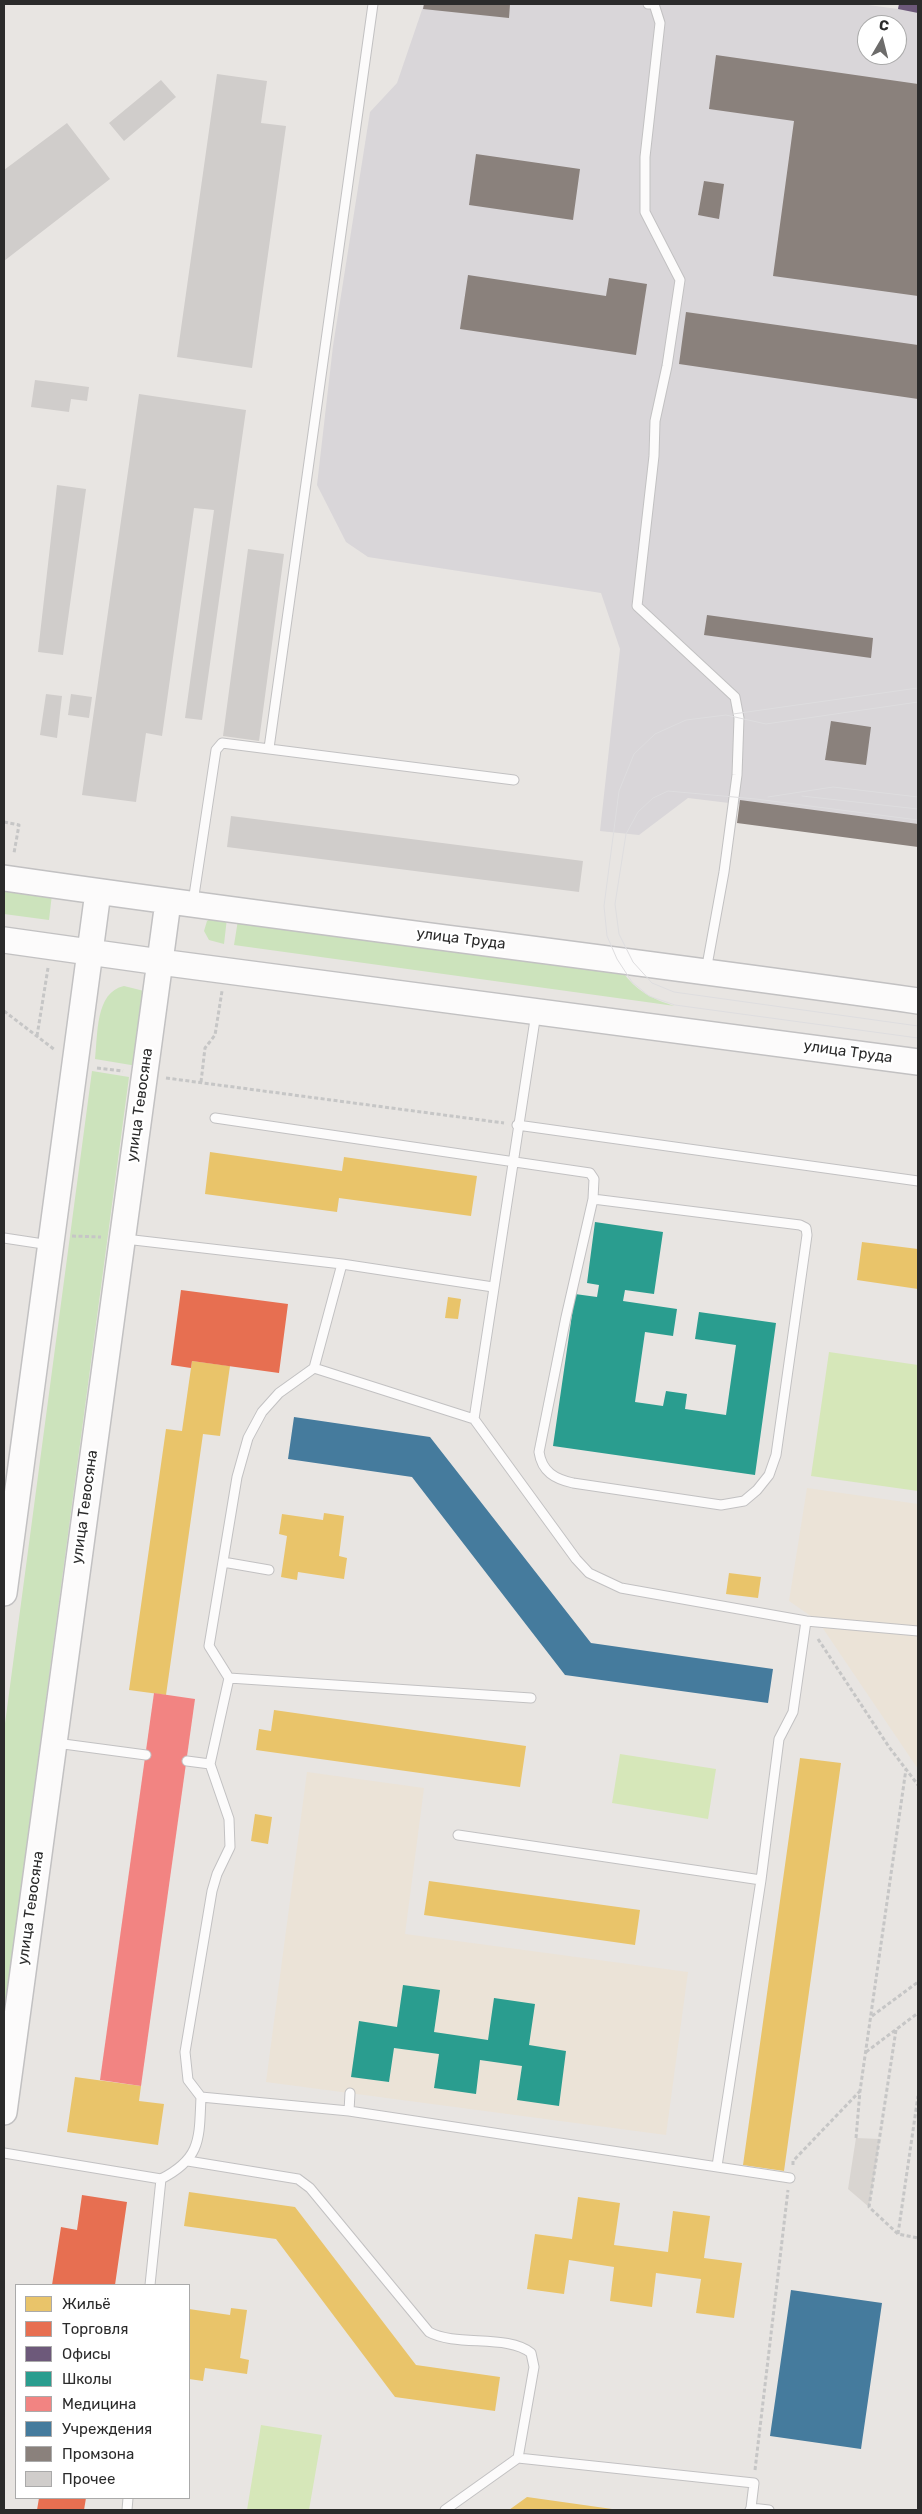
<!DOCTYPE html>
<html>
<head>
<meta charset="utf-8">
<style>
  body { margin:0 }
  #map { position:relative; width:922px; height:2514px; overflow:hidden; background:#e8e5e2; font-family:Rubik,sans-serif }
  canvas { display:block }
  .frame { position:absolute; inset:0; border:5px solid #2b2b2b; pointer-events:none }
  .legend { position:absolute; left:15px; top:2284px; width:175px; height:215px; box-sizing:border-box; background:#fff; border:1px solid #aaa; margin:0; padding:6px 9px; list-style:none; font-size:15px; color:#2b2b2b }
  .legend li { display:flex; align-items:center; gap:10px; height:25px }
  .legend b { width:25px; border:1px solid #aaa }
  .north { position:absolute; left:857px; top:15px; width:50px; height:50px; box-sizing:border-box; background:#fff; border:1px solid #aaa; border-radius:50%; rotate:8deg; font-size:14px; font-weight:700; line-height:20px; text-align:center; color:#2b2b2b }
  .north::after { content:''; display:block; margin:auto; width:18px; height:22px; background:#6d6c6b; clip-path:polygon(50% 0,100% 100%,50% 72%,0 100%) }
</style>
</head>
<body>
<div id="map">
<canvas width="922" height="2514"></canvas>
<div class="frame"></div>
<ul class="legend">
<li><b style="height:14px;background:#e9c46a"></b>Жильё</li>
<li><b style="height:14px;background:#e76f51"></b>Торговля</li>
<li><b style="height:14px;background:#6d597a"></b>Офисы</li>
<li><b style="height:14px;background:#2a9d8f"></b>Школы</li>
<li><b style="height:14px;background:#f28482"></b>Медицина</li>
<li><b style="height:14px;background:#457b9d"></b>Учреждения</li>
<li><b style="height:14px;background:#8a817c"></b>Промзона</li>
<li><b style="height:14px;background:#d0cdcb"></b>Прочее</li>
</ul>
<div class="north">С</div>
</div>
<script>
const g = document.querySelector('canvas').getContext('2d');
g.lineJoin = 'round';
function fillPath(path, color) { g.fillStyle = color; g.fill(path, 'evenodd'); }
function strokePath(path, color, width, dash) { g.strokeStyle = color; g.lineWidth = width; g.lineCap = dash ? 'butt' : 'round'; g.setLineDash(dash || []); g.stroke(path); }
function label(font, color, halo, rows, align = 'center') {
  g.font = font + ' Rubik,sans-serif'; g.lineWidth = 5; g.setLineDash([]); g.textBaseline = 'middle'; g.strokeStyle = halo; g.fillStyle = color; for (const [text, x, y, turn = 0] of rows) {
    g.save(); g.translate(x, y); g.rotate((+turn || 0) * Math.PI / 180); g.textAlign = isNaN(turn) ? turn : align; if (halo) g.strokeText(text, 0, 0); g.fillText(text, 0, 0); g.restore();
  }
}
fillPath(new Path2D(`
  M424,4H861L898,9L899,4H918V826L688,798L639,835L600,831L620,649L601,593L368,557L346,542L317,485L333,346L370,112L397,83ZM867,25H897V55H867Z`), '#d9d6d9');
fillPath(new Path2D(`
  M807,1488L918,1504V1769L818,1621L789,1601Z
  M307,1772L424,1788L405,1934L688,1972L666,2135L266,2082Z`), '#ebe3d7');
fillPath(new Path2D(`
  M4,887L52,894L49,920L4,914Z
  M227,918L224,944L209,940L204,931L207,921L210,919Z
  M238,920L622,971C636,991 652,999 675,1006L234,945Z
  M124,986L144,991L143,1067L95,1059C98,1035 95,992 124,986Z
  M92,1071L129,1077L4,2014V1731Z`), '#cce3bc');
fillPath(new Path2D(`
  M829,1352L918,1365V1491L811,1476Z
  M620,1754L716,1769L708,1819L612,1803Z
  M261,2425L322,2435L309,2510H247Z`), '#d6e7b9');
fillPath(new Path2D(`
  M856,2138L880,2139L869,2207L848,2189Z`), '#d9d5d1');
fillPath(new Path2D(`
  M210,1152L342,1171L344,1157L477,1176L471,1216L339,1198L337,1212L205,1194Z
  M862,1242L918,1249V1289L857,1280Z
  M448,1297L461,1299L458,1319L445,1318Z
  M192,1361L230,1366L220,1436L203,1434L166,1695L129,1690L166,1429L182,1431Z
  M324,1513L344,1516L339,1556L347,1558L344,1579L298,1572L297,1580L281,1577L287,1536L279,1534L282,1514L323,1520Z
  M729,1573L761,1577L758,1598L726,1594Z
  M274,1710L526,1746L520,1787L256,1750L259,1729L271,1731Z
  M800,1758L841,1763L784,2171L743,2165Z
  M255,1814L272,1817L268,1844L251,1841Z
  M429,1881L640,1910L635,1945L424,1915Z
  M75,2077L141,2086L139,2101L164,2104L158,2145L67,2132Z
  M189,2192L295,2207L416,2365L500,2377L495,2411L395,2397L276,2239L184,2226Z
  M578,2197L620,2203L614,2245L668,2252L673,2211L710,2216L704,2258L742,2263L734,2318L696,2313L701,2279L656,2273L652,2307L610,2301L614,2267L569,2260L564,2294L527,2289L535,2234L572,2239Z
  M231,2308L247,2310L240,2358L249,2360L247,2374L205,2368L203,2381L189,2379V2309L230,2315Z
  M527,2497L612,2509L611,2510H509Z`), '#e9c46a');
fillPath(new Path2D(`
  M181,1290L288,1304L279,1373L192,1361L191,1368L171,1365Z
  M82,2195L127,2202L115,2285H52L61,2227L77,2230Z
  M39,2498H86L84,2510H37Z`), '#e76f51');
fillPath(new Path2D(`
  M899,4H918V13L898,9Z`), '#6d597a');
fillPath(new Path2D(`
  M595,1222L663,1232L654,1294L625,1290L623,1301L677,1309L673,1336L645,1332L635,1402L663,1406L666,1391L687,1394L685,1409L726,1415L736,1345L695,1339L699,1312L776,1323L755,1475L553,1446L575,1294L597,1297L599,1285L587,1283Z
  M403,1985L440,1990L434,2032L488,2040L494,1998L535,2004L529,2045L566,2051L559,2106L517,2100L522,2066L480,2060L476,2094L434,2088L439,2054L394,2048L389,2082L351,2077L359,2021L397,2027Z`), '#2a9d8f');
fillPath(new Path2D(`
  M154,1693L195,1699L141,2086L100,2080Z`), '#f28482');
fillPath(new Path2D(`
  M294,1417L430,1437L591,1643L773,1669L768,1703L565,1675L412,1477L288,1459Z
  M791,2290L882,2303L861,2449L770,2436Z`), '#457b9d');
fillPath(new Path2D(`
  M424,4H510L509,18L423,9Z
  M716,55L918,84V296L773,276L794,121L709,109Z
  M476,154L580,169L573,220L469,205Z
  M704,181L724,184L719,219L698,215Z
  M468,275L606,296L609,278L647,284L636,355L460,329Z
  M686,312L918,345V399L679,364Z
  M707,615L873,638L871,658L704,635Z
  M831,721L871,727L866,765L825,760Z
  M740,800L918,824V847L737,823Z`), '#8a817c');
fillPath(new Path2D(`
  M217,74L267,81L261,123L286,126L252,368L177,357Z
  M161,80L176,97L124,141L109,123Z
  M67,123L110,179L4,261V170Z
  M35,380L89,387L87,401L71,399L69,412L31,407Z
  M139,394L246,410L202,720L185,718L214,510L194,508L162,736L146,733L136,802L82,795Z
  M57,485L86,489L63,655L38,652Z
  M248,549L284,554L259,741L223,736Z
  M46,694L62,696L57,738L40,735Z
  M71,694L92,697L89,718L68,715Z
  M231,816L583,861L579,892L227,847Z`), '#d0cdcb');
const lane = new Path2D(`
  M648,4H654L660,23L645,157V212L680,280L667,366L655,421L654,456L637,606L735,697L739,718L737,775L724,872L706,971
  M269,748L373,4
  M193,902L216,750L222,743L514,780
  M536,1013L474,1419L576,1559L589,1573L621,1588L806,1621L793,1712L779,1739L761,1880L717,2166
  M215,1118L590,1173L594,1179L593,1199L566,1317L539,1452C542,1472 555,1479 573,1483L721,1505L744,1501L757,1490L769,1475L776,1455L807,1235L806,1228L800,1225L593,1199
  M517,1125L918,1181
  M4,1238L50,1245
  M342,1264L493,1287
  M314,1368L474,1419
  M223,1562L269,1570
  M806,1621L918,1631
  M229,1678L531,1698
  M56,1743L146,1755
  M187,1761L210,1764
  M458,1835L761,1880
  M201,2097L349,2111L790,2178
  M349,2111L350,2093
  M4,2153L161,2179C202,2158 199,2138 201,2097L188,2080L185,2052L212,1891L217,1874L230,1847L229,1819L210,1764L229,1678L209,1646L237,1477L248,1438L262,1412L279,1393L314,1368L342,1264L125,1239
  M188,2161L298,2179L310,2188L429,2332C456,2347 508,2334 531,2353L534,2367L518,2458
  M150,2285L161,2179
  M127,2510L128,2498
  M445,2510L518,2458L754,2483L751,2508
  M750,2510L751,2508L769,2510`);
const secondary = new Path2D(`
  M4,878C308,922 614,958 918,1001
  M4,940L160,962L918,1062
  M4,1593L98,892
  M4,2112L168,902`);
strokePath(lane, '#c2c1c2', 11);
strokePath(secondary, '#c2c1c2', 28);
strokePath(new Path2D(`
  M4,822L19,825L14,853
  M4,1011L55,1050
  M37,1036L48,968
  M97,1068L123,1071
  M166,1078L504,1123
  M201,1082L205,1048L215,1035L222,991
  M72,1236L101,1237
  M818,1639L889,1747L918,1785
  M872,2016L918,1982
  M896,2030L869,2207L898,2234L918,2238
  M866,2052L918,2013
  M856,2138L860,2091L906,1769
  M793,2165V2161L860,2091
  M898,2234L918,2096
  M755,2470L788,2190`), '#c6c6c6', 3, [4, 2.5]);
strokePath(lane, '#fcfbfb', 9);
strokePath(secondary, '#fcfbfb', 25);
strokePath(new Path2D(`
  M918,702L766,724L726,715L686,720L655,734L634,754L619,791L604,906L607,936L617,959L632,982L649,996L675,1005L918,1038
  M733,714L918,688
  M802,796L918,809
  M768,797L833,787L918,797
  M918,820L756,799L668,791L653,798L638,812L626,834L615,904L619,934L633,962L652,983L674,992L918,1026`), '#dedddf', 1);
label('15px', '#2b2b2b', '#fff', [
  ["улица Труда",461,939,7],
  ["улица Труда",848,1052,8],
  ["улица Тевосяна",140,1105,-82],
  ["улица Тевосяна",85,1507,-82],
  ["улица Тевосяна",31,1908,-82]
]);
</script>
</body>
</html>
